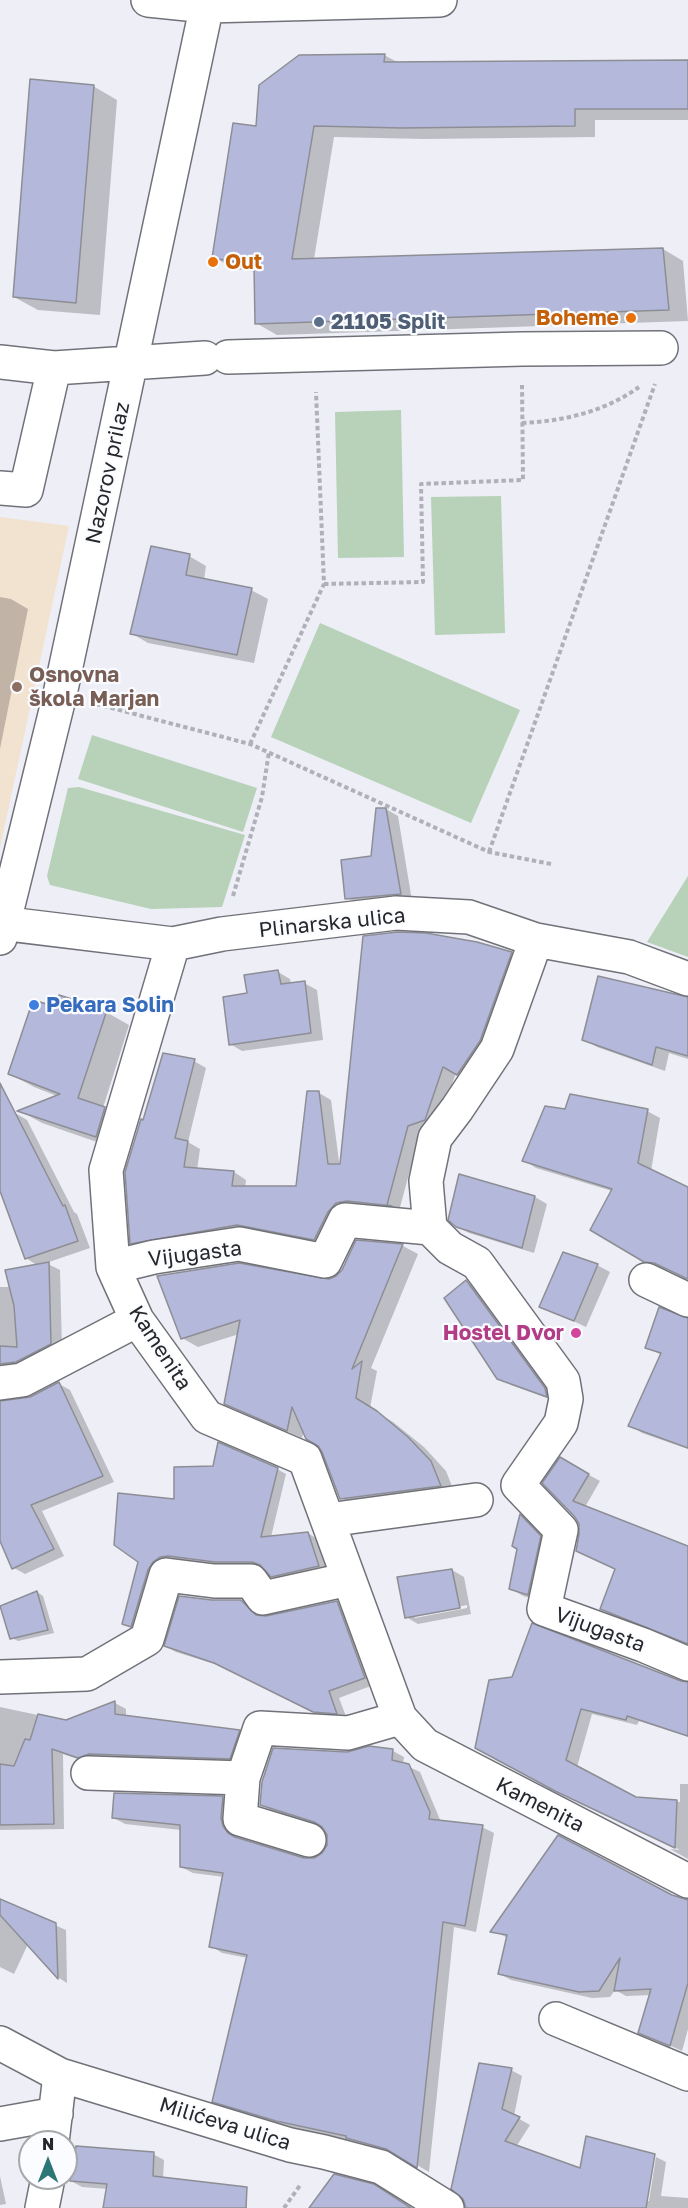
<!DOCTYPE html>
<html>
<head>
<meta charset="utf-8">
<style>
  body { margin:0 }
  #map { position:relative; width:688px; height:2208px; overflow:hidden; background:#edeef6; font-family:"Golos Text",sans-serif }
  canvas { display:block }
  .north { position:absolute; left:18px; top:2130px; width:60px; height:60px; box-sizing:border-box; background:#fbfcff; border:2px solid #a6a7a9; border-radius:50%; rotate:0deg; font-size:16px; font-weight:700; line-height:24px; text-align:center; color:#262729 }
  .north::after { content:''; display:block; margin:auto; width:21px; height:27px; background:#2c7676; clip-path:polygon(50% 0,100% 100%,50% 72%,0 100%) }
</style>
</head>
<body>
<div id="map">
<canvas width="688" height="2208"></canvas>
<div class="north">N</div>
</div>
<script>
const g = document.querySelector('canvas').getContext('2d');
g.lineJoin = 'round';
function fillPath(path, color) { g.fillStyle = color; g.fill(path, 'evenodd'); }
function strokePath(path, color, width, dash) { g.strokeStyle = color; g.lineWidth = width; g.lineCap = dash ? 'butt' : 'round'; g.setLineDash(dash || []); g.stroke(path); }
function label(font, color, halo, rows, align = 'center') {
  g.font = font + ' "Golos Text",sans-serif'; g.lineWidth = 4.5; g.setLineDash([]); g.textBaseline = 'middle'; g.strokeStyle = halo; g.fillStyle = color; for (const [text, x, y, turn = 0] of rows) {
    g.save(); g.translate(x, y); g.rotate((+turn || 0) * Math.PI / 180); g.textAlign = isNaN(turn) ? turn : align; if (halo) g.strokeText(text, 0, 0); g.fillText(text, 0, 0); g.restore();
  }
}
fillPath(new Path2D(`
  M0,517L69,526L0,848Z`), '#f2e2d0');
fillPath(new Path2D(`
  M401,410L404,557L338,558L335,412Z
  M501,496L505,633L435,635L431,497Z
  M320,623L520,710L471,823L271,737Z
  M92,735L257,788L243,832L78,779Z
  M79,787L245,835L222,907L151,909L50,885L47,876L68,788Z
  M688,876V957L647,942Z`), '#b7d2b9');
fillPath(new Path2D(`
  M384,55L399,63L688,61V120H595V137L424,139L334,137L314,259L663,249L683,261L688,321L277,335L256,323V272L234,269L214,257L258,127Z
  M93,86L117,100L100,315L38,310L14,297Z
  M189,556L206,566L204,580L251,590L268,599L254,663L148,643L131,633Z
  M0,597L11,599L28,609L0,749Z
  M386,809L398,816L412,901L359,905L347,898L373,857Z
  M510,957L522,964L470,1081L456,1073L437,1127L420,1133L399,1211L327,1246L144,1250L132,1243L144,1122L194,1061L206,1068L188,1142L200,1149L197,1170L234,1172L246,1180L245,1188H298L319,1093L331,1100L340,1169Z
  M278,972L290,979L291,984L304,983L317,990L323,1040L242,1051L230,1044L249,994Z
  M688,998V1059L669,1053L665,1071L597,1047L584,1039Z
  M55,1008L106,1012L129,1025L103,1108L128,1122L120,1150L42,1123L20,1111L57,1096L34,1087L10,1074Z
  M566,1111H647L660,1118L651,1171L688,1189V1279L668,1270L658,1268L592,1229L612,1191L536,1168L524,1160Z
  M15,1113L27,1120L74,1212L77,1214L90,1248L46,1263L60,1270L62,1350L0,1375V1287H11L38,1266L26,1258L0,1189V1119Z
  M535,1197L547,1204L534,1253L469,1233L456,1226Z
  M357,1241L403,1246L418,1254L371,1368L377,1371L370,1408L393,1422L424,1447L446,1471L455,1494L357,1507L341,1498L324,1451L304,1430L302,1438L242,1412L226,1403L239,1334L198,1347L182,1338L337,1277L343,1270Z
  M563,1253L597,1265L610,1272L586,1327L541,1306Z
  M466,1282L479,1289L558,1402L511,1385L498,1377Z
  M688,1320V1449L642,1433L630,1425L661,1355L647,1347Z
  M59,1384L70,1390L114,1482L42,1511L64,1556L25,1574L14,1568L0,1537V1403L25,1400Z
  M560,1459L600,1481L585,1507L688,1604V1645L613,1615L601,1609L617,1569L576,1516Z
  M277,1469L286,1474L271,1537L308,1533L317,1539L328,1571L282,1581L262,1567H226L179,1561L141,1631L123,1624L175,1500Z
  M521,1516L532,1523L552,1544L540,1601L523,1596L510,1588L519,1548Z
  M452,1570L464,1577L471,1614L418,1624L406,1617ZM467,1605V1608L415,1618V1615Z
  M37,1592L43,1596L54,1633L18,1641L12,1638Z
  M212,1601H241L253,1608L261,1617L336,1603L348,1609L376,1684L339,1698L347,1719L326,1718L227,1668L176,1652L165,1646Z
  M490,1682L688,1684V1737L639,1721L637,1725L592,1714L577,1767L636,1798L680,1802V1784H688V1859L670,1849L680,1850L568,1797Z
  M115,1703L126,1709V1717L239,1731L250,1737L240,1764L90,1763L63,1754L64,1829L0,1830V1707L66,1721Z
  M393,1751L404,1757L403,1764L420,1772L441,1822L482,1827L494,1833L476,1932L454,1927L429,2172L398,2154L353,2141L289,2127L225,2108L214,2101L248,1958L222,1953L211,1946L224,1877L193,1873L181,1867V1830L125,1824L114,1818L222,1798L234,1804L232,1825L234,1834L238,1839L303,1859L314,1860L323,1854L329,1845V1835L324,1827L273,1811L261,1805L347,1753Z
  M679,1899L688,1901V2029L682,2051L640,2032L651,1995L626,1996L615,1990L610,1997L592,1998L511,1980L500,1974L508,1938L493,1931Z
  M0,1901L66,1930L67,1983L59,1978L28,1944L14,1974L0,1967Z
  M511,2070L522,2076L514,2116L530,2125L516,2147L581,2170L587,2138L655,2156H656H653L646,2201H649L656,2157L666,2162L661,2196L688,2198V2208H467Z
  M153,2154L164,2160L163,2179L246,2194L247,2208H104L108,2189L82,2187L71,2181Z
  M0,2176L6,2204L0,2205Z`), '#0003');
const building = new Path2D(`
  M385,54L384,62L688,60V109H575V126L402,128L314,126L292,259L663,248L669,310L255,324L254,265L212,258L233,123L256,126L259,85L299,55Z
  M30,79L94,85L76,303L13,297Z
  M151,546L190,554L186,575L252,588L237,655L130,634Z
  M376,808H386L401,894L345,899L341,860L371,856Z
  M397,932L426,933L477,942L512,952L480,1041L457,1075L443,1067L425,1120L408,1126L387,1205L392,1206L347,1201L336,1203L328,1212L314,1240L237,1225L130,1244L125,1172L141,1119L143,1120L163,1053L195,1059L175,1138L188,1141L184,1167L234,1171L232,1186H296L307,1091H319L328,1164H340L363,936Z
  M278,970L281,984L305,981L311,1033L229,1045L223,997L247,993L244,975Z
  M598,976L688,997V1056L656,1047L652,1065L582,1040Z
  M59,995L107,1010L78,1098L105,1107L96,1137L17,1111L60,1094L8,1074L33,1000L54,1006Z
  M0,1083L63,1206L65,1205L78,1241L25,1259L0,1191Z
  M570,1094L648,1109L638,1163L688,1187V1279L654,1263L644,1262L590,1230L612,1189L522,1161L545,1106L565,1109Z
  M459,1174L535,1196L522,1248L456,1227L448,1220Z
  M356,1240L403,1244L352,1369L362,1361L356,1398L377,1411L408,1437L431,1461L441,1486L340,1499L322,1452L318,1446L306,1439L292,1407L287,1431L224,1404L240,1320L181,1339L157,1276L239,1263L329,1279L336,1276L342,1270Z
  M563,1252L598,1264L574,1321L539,1307Z
  M49,1262L51,1344L16,1362L0,1364V1346L17,1347L14,1306L5,1270Z
  M466,1280L545,1388L547,1397L497,1379L444,1298Z
  M659,1307L688,1318V1448L628,1426L661,1353L645,1348Z
  M59,1382L103,1476L31,1505L54,1549L12,1569L0,1541V1401L30,1397Z
  M218,1442L278,1468L261,1537L308,1532L319,1566L271,1577L260,1565L252,1562H215L168,1556L160,1557L153,1562L148,1570L131,1627L122,1624L138,1562L114,1545L118,1493L174,1499V1467L213,1466Z
  M560,1457L589,1474L573,1501L688,1546V1644L600,1609L615,1569L576,1551L579,1534V1524L575,1517L542,1483Z
  M520,1514L541,1536L528,1595L509,1589L517,1549L512,1546Z
  M452,1569L460,1608L405,1618L397,1577Z
  M37,1591L48,1630L10,1639L0,1606Z
  M179,1596L212,1600H241L256,1615L266,1616L337,1601L365,1678L329,1691L337,1714L313,1712L214,1663L164,1646Z
  M532,1623L681,1681L688,1682V1736L627,1716L626,1720L581,1709L566,1760L636,1797L677,1800L675,1848L555,1791L475,1748L489,1680L512,1677Z
  M115,1701V1714L240,1730L230,1759L89,1754L78,1758L52,1749L54,1824L0,1825V1764L14,1766L25,1739L30,1740L38,1714L66,1720Z
  M369,1746L393,1749L392,1760L409,1764L430,1812L429,1819L483,1825L465,1926L443,1922L417,2168L386,2149L346,2138V2136L276,2121L212,2102L247,1955L209,1947L223,1873L180,1867V1825L112,1818L114,1793L223,1796L221,1818L223,1826L228,1833L235,1837L304,1858H314L322,1853L327,1845V1835L322,1827L314,1822L260,1805L262,1782L273,1748L347,1752Z
  M558,1835L672,1895L688,1900V1983L670,2046L638,2033L651,1989L614,1991L620,1958L599,1991L579,1992L498,1974L507,1935L490,1932Z
  M0,1899L56,1923L58,1979L0,1915Z
  M479,2063L512,2068L502,2109L520,2117L505,2141L580,2168L586,2136L655,2154L646,2208H466L463,2199L451,2189Z
  M76,2146L154,2152L153,2176L247,2187L246,2208H103L107,2184L70,2181Z
  M334,2174L374,2184L411,2208H309Z`);
fillPath(building, '#b4b8da');
strokePath(building, '#8d8e95', 1.5);
const minor = new Path2D(`
  M148,0L207,6L440,0
  M228,357L522,349L661,348
  M0,362L54,368L205,358
  M0,488L26,490L54,368
  M0,923L173,944L222,934L396,913L469,917L536,940L629,957L688,979
  M0,938L60,694L208,0
  M536,940L497,1049L457,1109L435,1138L426,1181L430,1228L450,1248L477,1263L563,1381L566,1399L561,1423L518,1485L561,1530L544,1609L643,1645L688,1664
  M173,944L106,1170L113,1267L137,1320L207,1417L305,1459L400,1718L425,1745L688,1881
  M113,1267L154,1257L239,1244L325,1261L345,1220L430,1228
  M646,1280L688,1300
  M0,1383L22,1380L137,1320
  M328,1520L476,1500
  M0,1677L87,1674L147,1639L166,1575L214,1581H251L263,1598L349,1579
  M88,1773L243,1778L260,1728L348,1733L400,1718
  M243,1778L240,1819L309,1840
  M556,2019L688,2074
  M0,2043L60,2075L290,2145L324,2152L381,2167L447,2208
  M0,2124L56,2114
  M52,2142L60,2075
  M42,2208L48,2178`);
strokePath(minor, '#717279', 36);
strokePath(new Path2D(`
  M522,423C564,421 604,412 639,387
  M324,584L423,582L421,484L523,480L522,385
  M96,704L250,744L489,852L551,864
  M250,744L324,584L316,392
  M489,852L655,384
  M233,896L262,797L269,752
  M284,2208L301,2184`), '#b0b1b8', 4, [4.5, 3]);
strokePath(minor, '#fff', 33);
for (const [x, y, r, color] of [
  [213,262,6,"#e8710a"],
  [631,318,6,"#e8710a"],
  [319,322,6,"#5c6f8a"],
  [17,687,6,"#8d6e63"],
  [34,1005,6,"#3f7fe0"],
  [576,1333,6,"#d1479c"]
]) { const dot = new Path2D(); dot.arc(x, y, r, 0, 2 * Math.PI); g.fillStyle = color; g.fill(dot); strokePath(dot, '#fbfcff', 2); }
label('bold 21px', '#c56008', '#fbfcff', [
  ["Out",225,262],
  ["Boheme",619,318,"right"]
], 'left');
label('bold 21px', '#4e5e75', '#fbfcff', [
  ["21105 Split",331,322]
], 'left');
label('21px', '#262729', '#fbfcff', [
  ["Nazorov prilaz",108,473,-78],
  ["Plinarska ulica",332,923,-6],
  ["Vijugasta",195,1254,-7],
  ["Kamenita",160,1348,57],
  ["Vijugasta",600,1630,20],
  ["Kamenita",540,1805,27],
  ["Milićeva ulica",225,2124,17]
]);
label('bold 21px', '#785e54', '#fbfcff', [
  ["Osnovna",29,675],
  ["škola Marjan",29,699]
], 'left');
label('bold 21px', '#366cbe', '#fbfcff', [
  ["Pekara Solin",46,1005]
], 'left');
label('bold 21px', '#b23c85', '#fbfcff', [
  ["Hostel Dvor",564,1333]
], 'right');
</script>
</body>
</html>
